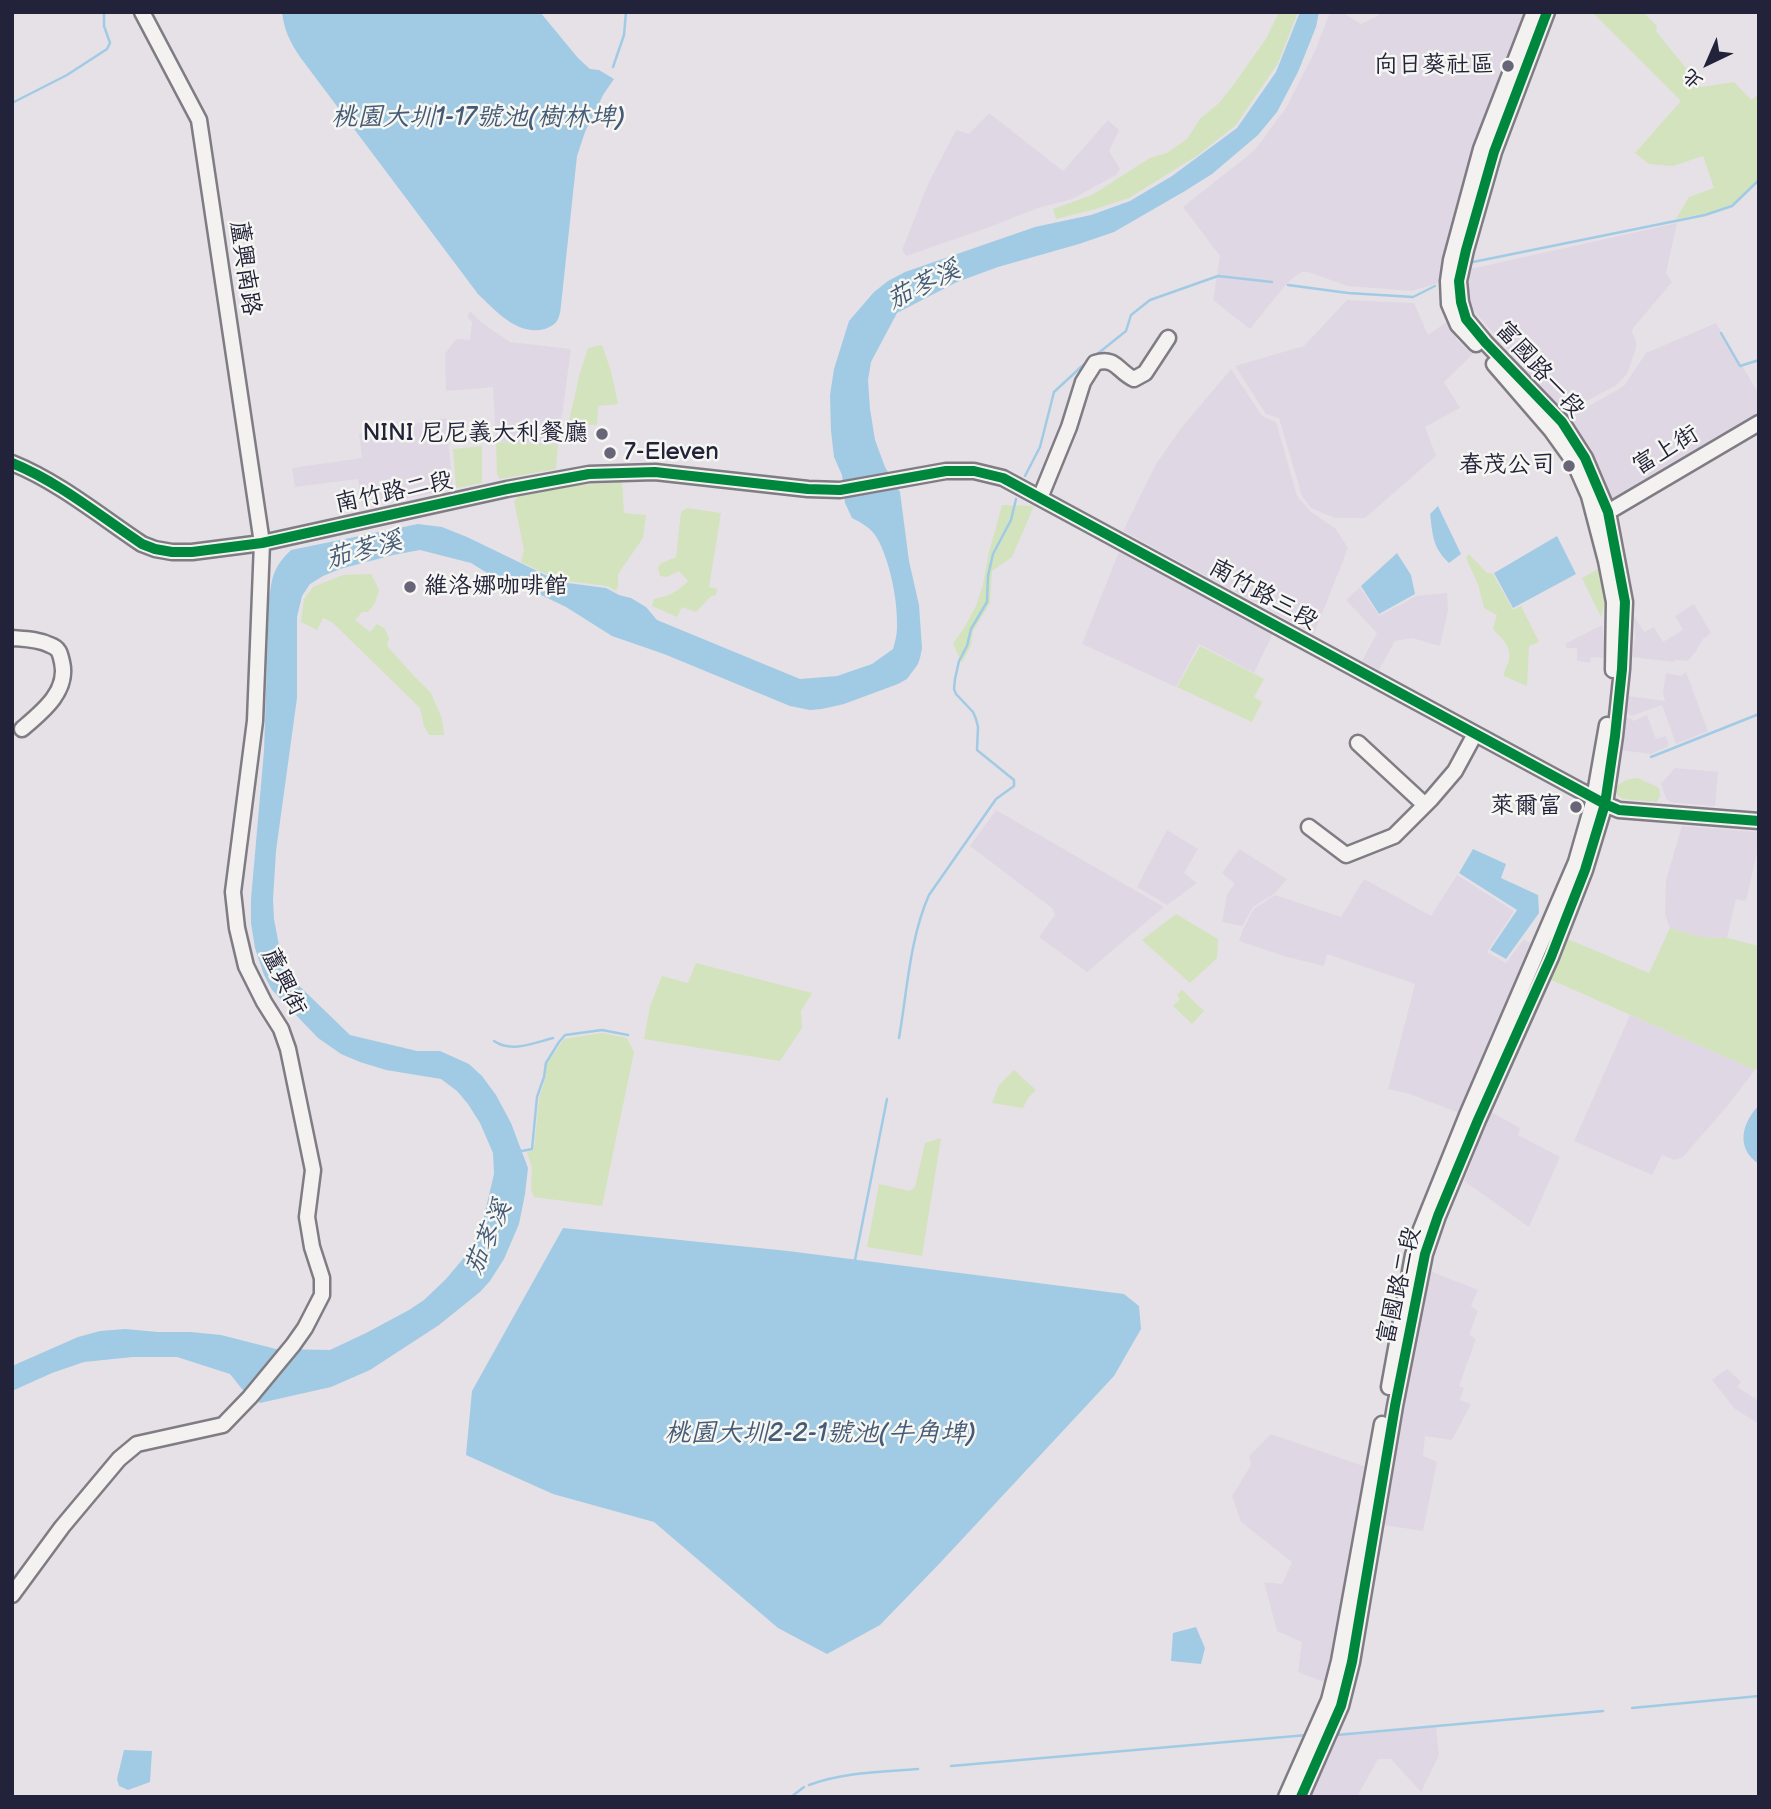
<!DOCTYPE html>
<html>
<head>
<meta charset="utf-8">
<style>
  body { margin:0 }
  #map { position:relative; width:1771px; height:1809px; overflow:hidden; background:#e6e1e6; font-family:"Balsamiq Sans","LXGW WenKai TC",sans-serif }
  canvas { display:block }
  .frame { position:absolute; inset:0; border:14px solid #22223b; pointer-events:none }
  .north { position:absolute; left:1673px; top:28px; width:70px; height:70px; -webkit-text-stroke:5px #f6f6f2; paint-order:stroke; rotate:224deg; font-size:19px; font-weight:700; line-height:28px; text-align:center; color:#22223b }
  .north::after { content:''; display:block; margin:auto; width:24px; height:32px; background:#22223b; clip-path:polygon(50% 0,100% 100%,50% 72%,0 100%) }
</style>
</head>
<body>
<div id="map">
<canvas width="1771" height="1809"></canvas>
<div class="frame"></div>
<div class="north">北</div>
</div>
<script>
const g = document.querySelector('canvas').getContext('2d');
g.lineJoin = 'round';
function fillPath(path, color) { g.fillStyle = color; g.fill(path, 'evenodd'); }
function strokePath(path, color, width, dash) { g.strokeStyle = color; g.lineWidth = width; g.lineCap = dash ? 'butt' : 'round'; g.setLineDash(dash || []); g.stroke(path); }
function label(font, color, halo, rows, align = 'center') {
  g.font = font + ' "Balsamiq Sans","LXGW WenKai TC",sans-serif'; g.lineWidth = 5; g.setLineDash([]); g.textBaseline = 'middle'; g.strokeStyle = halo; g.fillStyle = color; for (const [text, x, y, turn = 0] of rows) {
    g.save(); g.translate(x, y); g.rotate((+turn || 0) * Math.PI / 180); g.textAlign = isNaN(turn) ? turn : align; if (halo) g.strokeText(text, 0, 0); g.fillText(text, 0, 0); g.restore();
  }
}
fillPath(new Path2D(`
  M1330,12H1342L1361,24L1378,16L1381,12H1527L1476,144L1443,255L1444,277L1438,283L1412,291L1348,286L1308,272H1302L1294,277L1283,288L1250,329L1213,300L1220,256L1183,207L1255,150L1286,108L1315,51Z
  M989,113L1063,171L1108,120L1119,130L1109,151L1120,169L1116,175L1072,199L1038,208L987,228L906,256L902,250L928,184L956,130L969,134Z
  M1677,223L1666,273L1672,282L1633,328L1632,332L1636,341V348L1627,374L1615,386L1564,413L1475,312L1468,298L1465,285L1466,270Z
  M1347,300L1414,303L1428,335L1448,321L1457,340L1473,354L1444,382L1460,408L1425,427L1436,456L1365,518H1335L1311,508L1302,496L1279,418L1266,414L1235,366L1304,346Z
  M470,311L482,323L510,342L571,349L558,445L496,442L493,387L446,391L445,354L456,339L470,340L472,322L467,317Z
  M1716,323L1759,394V416L1613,504L1605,480L1595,457L1578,430L1568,418L1624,386L1646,353Z
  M1231,369L1262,416L1276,422L1297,496L1311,512L1335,528L1348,548L1314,634L1123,531L1156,464L1179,431Z
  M446,418L453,489L362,507L358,479L295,487L292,468L362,458L359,434Z
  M1119,552L1273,633L1254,673L1199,644L1176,687L1082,644Z
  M1360,587L1379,616L1416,596L1447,593L1448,610L1440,646L1412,638L1395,641L1379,670L1362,661L1377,633L1346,600Z
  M1694,604L1711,633L1703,639L1696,651L1688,661L1675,660L1674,662L1632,657L1635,637L1634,616L1644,632L1654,627L1663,642L1683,630L1675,616Z
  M1602,625L1605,641L1603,658L1591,657L1590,663L1577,661V648H1567L1565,644Z
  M1686,672L1708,731L1676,744L1662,705L1631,716L1625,710L1628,696L1665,701L1663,693L1666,673L1681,676Z
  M1647,715L1656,739L1666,736L1669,746L1651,754L1619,750L1623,717L1632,719L1633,721Z
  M1675,768L1718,772L1715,806L1670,802L1666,798L1661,784Z
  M996,810L1164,907L1087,972L1039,937L1055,915L1052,908L970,846Z
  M1682,826L1759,832V844L1746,901L1736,899L1727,938L1700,937L1670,928L1665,915L1666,880Z
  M1167,830L1198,849L1184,873L1197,883L1167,905L1137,887Z
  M1239,849L1287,879L1275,893L1253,907L1242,926L1222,922L1227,894L1235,884L1222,873Z
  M1457,875L1514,911L1487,952L1506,963L1524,939L1534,946L1462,1114L1410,1094L1388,1089L1415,984L1327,954L1324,966L1287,957L1239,941L1243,929L1254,909L1275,895L1341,917L1364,879L1431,916Z
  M1630,1015L1755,1070L1729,1104L1682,1158L1674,1160L1662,1155L1652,1175L1574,1141Z
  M1491,1112L1520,1128L1518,1135L1560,1157L1529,1227L1464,1181Z
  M1430,1271L1478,1290L1471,1306L1478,1311L1469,1335L1476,1339L1459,1386L1464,1388L1460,1400L1471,1404L1452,1440L1425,1436L1423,1456L1437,1462L1423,1531L1384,1525L1408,1368Z
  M1727,1369L1741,1382L1737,1387L1759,1401V1424L1735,1409L1712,1380Z
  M1271,1434L1366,1467L1329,1684L1298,1672L1302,1642L1277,1631L1264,1582L1282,1584L1292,1562L1241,1522L1232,1496L1251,1465L1249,1456Z
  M1436,1727L1439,1755L1421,1792L1391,1759H1378L1357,1797H1307L1337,1733Z`), '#e0d7e4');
fillPath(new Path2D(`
  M1279,12H1298L1278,63L1236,125L1198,155L1129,198L1092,210L1056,219L1053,209L1092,195L1150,158L1167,153L1187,139L1200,119L1219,103L1234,84L1266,39Z
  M1592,12H1643L1657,26L1656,31L1701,87L1734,82L1751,100L1759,94V180L1740,199L1720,211L1676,219L1689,197L1714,188L1703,156L1673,166L1649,164L1635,153L1681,101Z
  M602,345L611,371L618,404L598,406L597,425H568L580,373L588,348Z
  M496,442L558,445L556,469L500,479L497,474Z
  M482,446V483L456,488L453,449Z
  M622,482L624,513L646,515L643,538L618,574V586L616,591L607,586L559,580L521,562L524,550L514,501L519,496L569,486Z
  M1002,505L1034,506L1012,557L992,571L990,603L973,631L971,645L962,663L953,644L964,628L976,606L983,585L988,556Z
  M687,508L721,513L709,587L717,589L716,595L711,596L696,612L682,607L677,617L652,606L654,599C669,596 678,592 688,581L679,571L667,577L660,576L658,568L660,564L676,557L681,512Z
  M1469,554L1487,573L1493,574L1513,610L1521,606L1539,642L1529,646L1527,686L1504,676C1504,669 1508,666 1509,660C1512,646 1501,638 1493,629L1497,615L1484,608L1478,584L1466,558Z
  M1598,569L1605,602L1601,617L1582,578Z
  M371,574L379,590L375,603L368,612H362L355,620L370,632L377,624L384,628L389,638L387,646L414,676L431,693L442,719L444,735H429L424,726L420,708L332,622L323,618L317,630L301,622L304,599L313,587L343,575Z
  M1200,646L1264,679L1254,697L1262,702L1252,722L1177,687Z
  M1638,778L1659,788L1660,796L1657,802L1623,799L1617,795L1615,787L1626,780Z
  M1176,914L1218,939L1217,958L1190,983L1142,940Z
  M1670,928L1700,937L1727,938L1759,946V1067L1755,1070L1547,978L1565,938L1649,973Z
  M696,963L812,993L801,1011L802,1028L780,1061L644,1039L650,1006L662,976L688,983Z
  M1182,990L1204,1011L1192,1024L1173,1006L1180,999L1177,995Z
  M603,1033L627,1038L634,1052L602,1206L534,1197L531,1189L532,1168L527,1152L534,1150L539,1098L545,1080L547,1064L564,1039Z
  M1014,1070L1036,1090L1028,1098L1023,1108L992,1103L999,1085Z
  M941,1138L922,1256L867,1247L879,1184L910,1191L915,1187L925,1143Z`), '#d2e3bd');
fillPath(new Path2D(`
  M282,12H540L578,58L590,69L599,70L614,79L603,95L585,132L577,156L562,296C561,303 561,313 558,319C556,324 550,327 545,329C517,336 496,311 478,294L300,57C290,42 284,30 282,12Z
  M1300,12H1319L1316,27L1298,72L1277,112L1258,135L1212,174L1185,191L1114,232L1079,244L998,267L957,282L897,313L871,362L868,380L870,409L875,440L885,467L900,492L909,561L919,605L922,648L920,658L918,664L907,679L898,684L844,704L822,709L810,710L790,706L664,654L612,636L566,607L535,592L505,584L471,563L420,550L393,555L340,569L323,576L310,584L302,596L297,617V698L276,851L273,899L274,919L281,956L290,977L350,1035L417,1051H440L469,1064L482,1076L496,1095L511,1123L528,1168L525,1194L519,1224L504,1259L490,1281L480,1292L439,1325L370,1370L331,1387L260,1403L242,1389L230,1374L177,1357H133L84,1362L52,1373L12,1391V1366L78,1337L100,1331L125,1329L158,1332H191L221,1335L276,1349L330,1350L366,1333L409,1310L424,1300L446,1279L462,1260L481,1229L494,1174L493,1153L480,1123L468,1104L457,1091L441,1079L386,1070L360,1062L341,1054L318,1038L272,990L264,975L255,948L251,923V899L264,751L269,599C272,576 274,566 291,550L418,524L442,527L467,537L560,582L606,588L619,595L631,598L646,607L657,620L800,679L837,676L872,664L893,649C895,642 897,635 897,628C898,601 890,561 877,538C871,528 862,523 852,518L845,503L842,475L834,457L831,431L830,395L834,369L849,321L874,292L888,281L905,272L1035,227L1091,215L1130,201L1172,176L1237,128L1276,72Z
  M1438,506L1461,554L1449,563C1432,547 1433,535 1430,514Z
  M1557,536L1576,574L1513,608L1494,573Z
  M1397,553L1411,575L1415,594L1379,614L1361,586Z
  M1473,849L1506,864L1501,878L1538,895L1539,913L1506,959L1490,950L1517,910L1459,873Z
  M1759,1105V1164C1735,1148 1742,1123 1759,1105Z
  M563,1228L788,1251L1124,1294L1139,1306L1141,1329L1114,1376L940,1563L880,1625L827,1654L778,1628L654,1522L553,1494L466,1455L472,1391Z
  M1196,1627L1205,1648L1201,1664L1171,1661L1173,1633Z
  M124,1750L152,1751L150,1782L128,1790L119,1786L117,1779Z`), '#a1cbe5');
strokePath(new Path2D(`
  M613,67L624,35L626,12
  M12,103L67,75L107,49L110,43L104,26V12
  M1473,262L1705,215L1732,206L1759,180
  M1288,285L1348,293L1413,297L1435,286
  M1721,333L1740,366L1759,360
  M1025,476L1040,447L1054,392L1081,367L1126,331L1131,315L1150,300L1218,276L1272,282
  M1651,757L1759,714
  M899,1038C907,992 910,937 929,895L996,799L1014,786V780L977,750L978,727L976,719L973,712L956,694L954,689L955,679L959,661L967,646L971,629L987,602L988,576L993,554L1011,520L1016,499
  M494,1041C511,1053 534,1043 553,1038
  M522,1151L532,1149L537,1097L544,1077L546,1063L559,1042L565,1035L602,1030L628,1035
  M855,1260L887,1099
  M1632,1708L1759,1696
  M1337,1735L1603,1711
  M951,1766L1307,1735
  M809,1785C844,1772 881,1772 918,1769
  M791,1797L804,1787`), '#a1cbe5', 2.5);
const minor = new Path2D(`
  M1476,344L1458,325L1449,304L1448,281L1451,260L1481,149L1534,12
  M1494,364L1551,430L1574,462L1589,496L1606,561L1614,602L1613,670
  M12,463C59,482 100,516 142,544L155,549L172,552H192L262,543L507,489L589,474L655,472L808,489L840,490L946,471H974L1003,478L1605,804L1619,810L1759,821
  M1040,498L1069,427L1083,382L1095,363C1116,356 1118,372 1134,379L1145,373L1168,338
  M1599,514L1608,512L1759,423
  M12,638C25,639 38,639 50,645C59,648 60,653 62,662C69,691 42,712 22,729
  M1358,743L1425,805
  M1309,827L1346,855L1394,836L1431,799L1455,771L1475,734
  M1389,1387L1413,1255L1421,1229L1467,1115L1576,862L1594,799L1607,725
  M12,1595L62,1527L119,1459L137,1444L223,1425L250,1397L293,1345L305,1328L322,1295V1278L312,1247L307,1217L313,1170L288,1049L281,1029L264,1002L246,966L237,928L233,892L255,721L262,543L199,120L142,12
  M1286,1797L1329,1700L1339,1661L1382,1424
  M1301,1797L1341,1706L1352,1662L1395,1406L1425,1254L1438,1216L1478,1120L1551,957L1585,870L1605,804L1615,736L1622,669L1625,602L1608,512L1585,458L1562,422L1485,342L1466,319L1461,302L1459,281L1466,250L1494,152L1547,12`);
strokePath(minor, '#7f7c84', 19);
strokePath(minor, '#f3f2f1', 14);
strokePath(new Path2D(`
  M12,463C59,482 100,516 142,544L155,549L172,552H192L262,543L507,489L589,474L655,472L808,489L840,490L946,471H974L1003,478L1605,804L1619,810L1759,821
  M1301,1797L1341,1706L1352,1662L1395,1406L1425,1254L1438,1216L1478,1120L1551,957L1585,870L1605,804L1615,736L1622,669L1625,602L1608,512L1585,458L1562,422L1485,342L1466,319L1461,302L1459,281L1466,250L1494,152L1547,12`), '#00873e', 10);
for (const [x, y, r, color] of [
  [1508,66,7,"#676577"],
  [602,434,7,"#676577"],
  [610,453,7,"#676577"],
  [1569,466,7,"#676577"],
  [410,587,7,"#676577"],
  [1576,807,7,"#676577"]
]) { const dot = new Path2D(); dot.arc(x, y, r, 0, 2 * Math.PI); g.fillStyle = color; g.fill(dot); strokePath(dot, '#f6f6f2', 2.5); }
label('24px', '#22223b', '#f6f6f2', [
  ["向日葵社區",1494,66],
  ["NINI 尼尼義大利餐廳",588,434],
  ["7-Eleven",624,453,"left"],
  ["春茂公司",1555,466],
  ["維洛娜咖啡館",424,587,"left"],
  ["萊爾富",1562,807]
], 'right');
label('24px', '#22223b', '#f6f6f2', [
  ["蘆興南路",244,268,82],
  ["富國路一段",1539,370,48],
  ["富上街",1666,451,-31],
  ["南竹路二段",394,493,-12],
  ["南竹路三段",1263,595,29],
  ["蘆興街",283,982,64],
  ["富國路二段",1400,1286,-77]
]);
label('italic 26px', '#445a76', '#f6f6f2', [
  ["桃園大圳1-17號池(樹林埤)",478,118],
  ["茄苳溪",924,286,-26],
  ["茄苳溪",364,551,-15],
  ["茄苳溪",489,1238,-66],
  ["桃園大圳2-2-1號池(牛角埤)",820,1434]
]);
</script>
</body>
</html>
